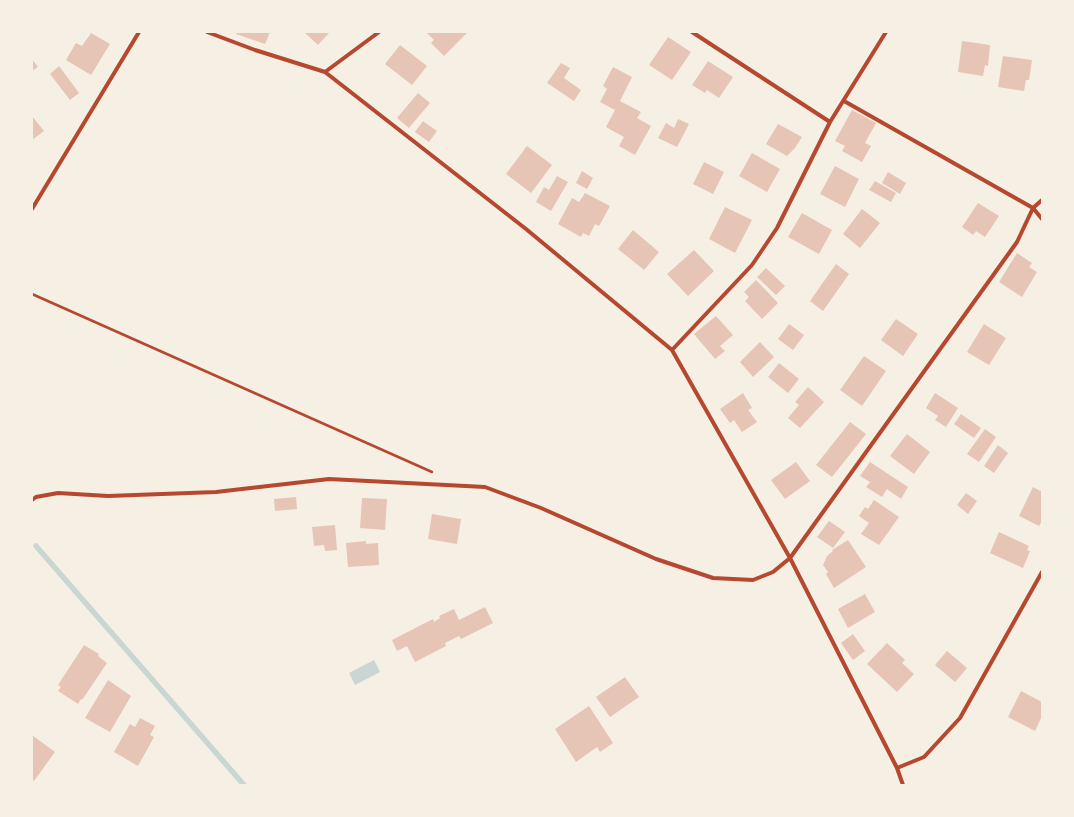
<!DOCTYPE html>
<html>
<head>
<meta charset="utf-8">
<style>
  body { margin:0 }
  #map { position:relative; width:1074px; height:817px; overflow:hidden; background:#f6efe4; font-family:Inter,sans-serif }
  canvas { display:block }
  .frame { position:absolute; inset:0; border:33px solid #f6efe4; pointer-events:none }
</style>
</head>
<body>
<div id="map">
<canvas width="1074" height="817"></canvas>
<div class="frame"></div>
</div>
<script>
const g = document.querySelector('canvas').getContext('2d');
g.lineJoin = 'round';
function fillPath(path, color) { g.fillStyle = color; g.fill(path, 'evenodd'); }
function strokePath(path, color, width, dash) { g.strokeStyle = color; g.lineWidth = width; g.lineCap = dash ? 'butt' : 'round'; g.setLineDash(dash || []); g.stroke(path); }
fillPath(new Path2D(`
  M374,660L380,672L355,685L349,673Z`), '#c9d6d2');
strokePath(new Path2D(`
  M36,546L244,785`), '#c9d6d2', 5.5);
fillPath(new Path2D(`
  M237,32H270L265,44L236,34Z
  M304,32H330L318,45Z
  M426,32H468L444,56L431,43L434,40Z
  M91,33L110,44L91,75L66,60L76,43L82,46Z
  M668,37L691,52L672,80L649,65Z
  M962,41L990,45L988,66L985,65L983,76L958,72Z
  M400,45L427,66L412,85L385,64Z
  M1003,56L1032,60L1029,80H1026L1024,91L998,87Z
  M32,59L38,67L32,71Z
  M708,61L733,77L719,98L707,90L705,93L692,85Z
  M561,63L570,68L564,78L581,90L574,101L547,83Z
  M59,66L79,93L70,100L50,74Z
  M613,67L632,77L620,101L641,112L637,118L651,126L635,155L619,146L624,137L606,127L615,110L600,102L607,89L603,86Z
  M418,93L430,103L409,128L397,118Z
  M852,110L876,123L865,143L871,146L862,162L842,151L845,146L835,141Z
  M32,116L44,131L32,140Z
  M678,119L689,124L677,147L658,138L666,123L674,128Z
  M423,121L437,131L429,142L415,132Z
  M778,124L802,137L795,148L787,156L766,144Z
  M527,146L552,165L531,193L506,174Z
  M752,153L780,169L767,192L739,176Z
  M704,162L724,172L713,194L693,184Z
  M835,166L859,179L845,207L820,194Z
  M582,171L593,178L587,189L576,183Z
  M888,172L906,183L900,194L882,183Z
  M557,176L568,182L551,211L536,202L544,187L549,190Z
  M875,181L896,193L891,202L869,190Z
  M585,193L610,206L599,226L595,224L589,236L583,233L581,237L558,224L572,198L579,202Z
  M978,203L999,216L985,237L976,231L973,235L962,227Z
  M725,207L752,220L735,253L709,239Z
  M862,209L880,223L860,248L843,234Z
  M802,213L832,230L819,254L788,237Z
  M633,230L659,252L644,270L618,249Z
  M694,250L714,271L688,296L667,274Z
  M1017,253L1032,263L1029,267L1037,272L1022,297L999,282Z
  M836,264L849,274L823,311L810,301Z
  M766,268L785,286L776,295L757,277Z
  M756,280L778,303L762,319L745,301L749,297L744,292Z
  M716,316L733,335L720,346L725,351L715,359L694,334Z
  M896,319L918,334L903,356L881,340Z
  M789,324L804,335L793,350L778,339Z
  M984,324L1006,338L989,365L967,352Z
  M760,342L774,357L753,377L740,362Z
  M864,356L886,371L862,406L840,390Z
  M779,363L799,379L788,393L768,377Z
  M808,387L824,402L800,428L788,418L799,405L795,402Z
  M743,393L752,408L748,410L757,422L742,432L734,420L730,423L720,409Z
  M935,393L958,408L946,427L935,420L938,416L926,408Z
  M961,414L981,428L974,438L954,424Z
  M850,422L866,434L832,477L816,465Z
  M985,429L996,437L979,462L967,454Z
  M907,434L930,452L914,474L890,456Z
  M998,445L1008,453L994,473L984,466Z
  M796,462L810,481L785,499L771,480Z
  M870,462L908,487L901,499L887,489L882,497L866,487L870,482L860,476Z
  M1033,487L1042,492V521L1039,526L1019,516Z
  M966,493L977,501L968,514L957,505Z
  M296,497L297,509L275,511L274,499Z
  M362,498L387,499L385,530L360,528Z
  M874,500L899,517L879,545L861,534L869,523L859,516L865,507L868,509Z
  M432,514L461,519L457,544L428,539Z
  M829,521L845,532L833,548L817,537Z
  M335,525L337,550L325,551L324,545L314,546L312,527Z
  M999,532L1029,546L1027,550L1030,551L1023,568L990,553Z
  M848,540L866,567L834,588L826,574L828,572L823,565L827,556L833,551L832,550Z
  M366,541V544L378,543L379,565L348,567L346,543Z
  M865,594L875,612L848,628L838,609Z
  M485,607L493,623L461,639L459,636L445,643L446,646L415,662L407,646L397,651L392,640L433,619L434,622L440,618L439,616L454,609L459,620Z
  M853,634L865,651L853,660L841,643Z
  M887,643L905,660L902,663L914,674L897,692L867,664Z
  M84,645L99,654L98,656L107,663L82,700L81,699L78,704L58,691L61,687L58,685Z
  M947,651L967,668L955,682L935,665Z
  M625,677L639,697L610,717L596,697Z
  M108,680L131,696L110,732L85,718Z
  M1021,691L1042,702V716L1035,731L1008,717Z
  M589,706L613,743L600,752L597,747L576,762L555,729Z
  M140,718L155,726L150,735L154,737L138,766L114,752L130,724L135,727Z
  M32,735L55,752L34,781L32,779Z`), '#e6c5b7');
strokePath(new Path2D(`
  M32,294L432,472`), '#b5482f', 2.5);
strokePath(new Path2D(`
  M207,32L255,50L325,72L526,229L672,350L790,558L897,768L903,785
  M692,32L830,122
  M325,72L379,32
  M844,101L1033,208L1042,219
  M32,209L139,32
  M672,350L752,265L777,228L830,122L886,32
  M32,500L36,497L58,493L108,496L216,492L329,479L485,487L541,508L656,559L713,578L753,580L773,572L790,558L1017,242L1033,208L1042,200
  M897,768L924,757L960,718L1042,572`), '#b5482f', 4);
</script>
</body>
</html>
